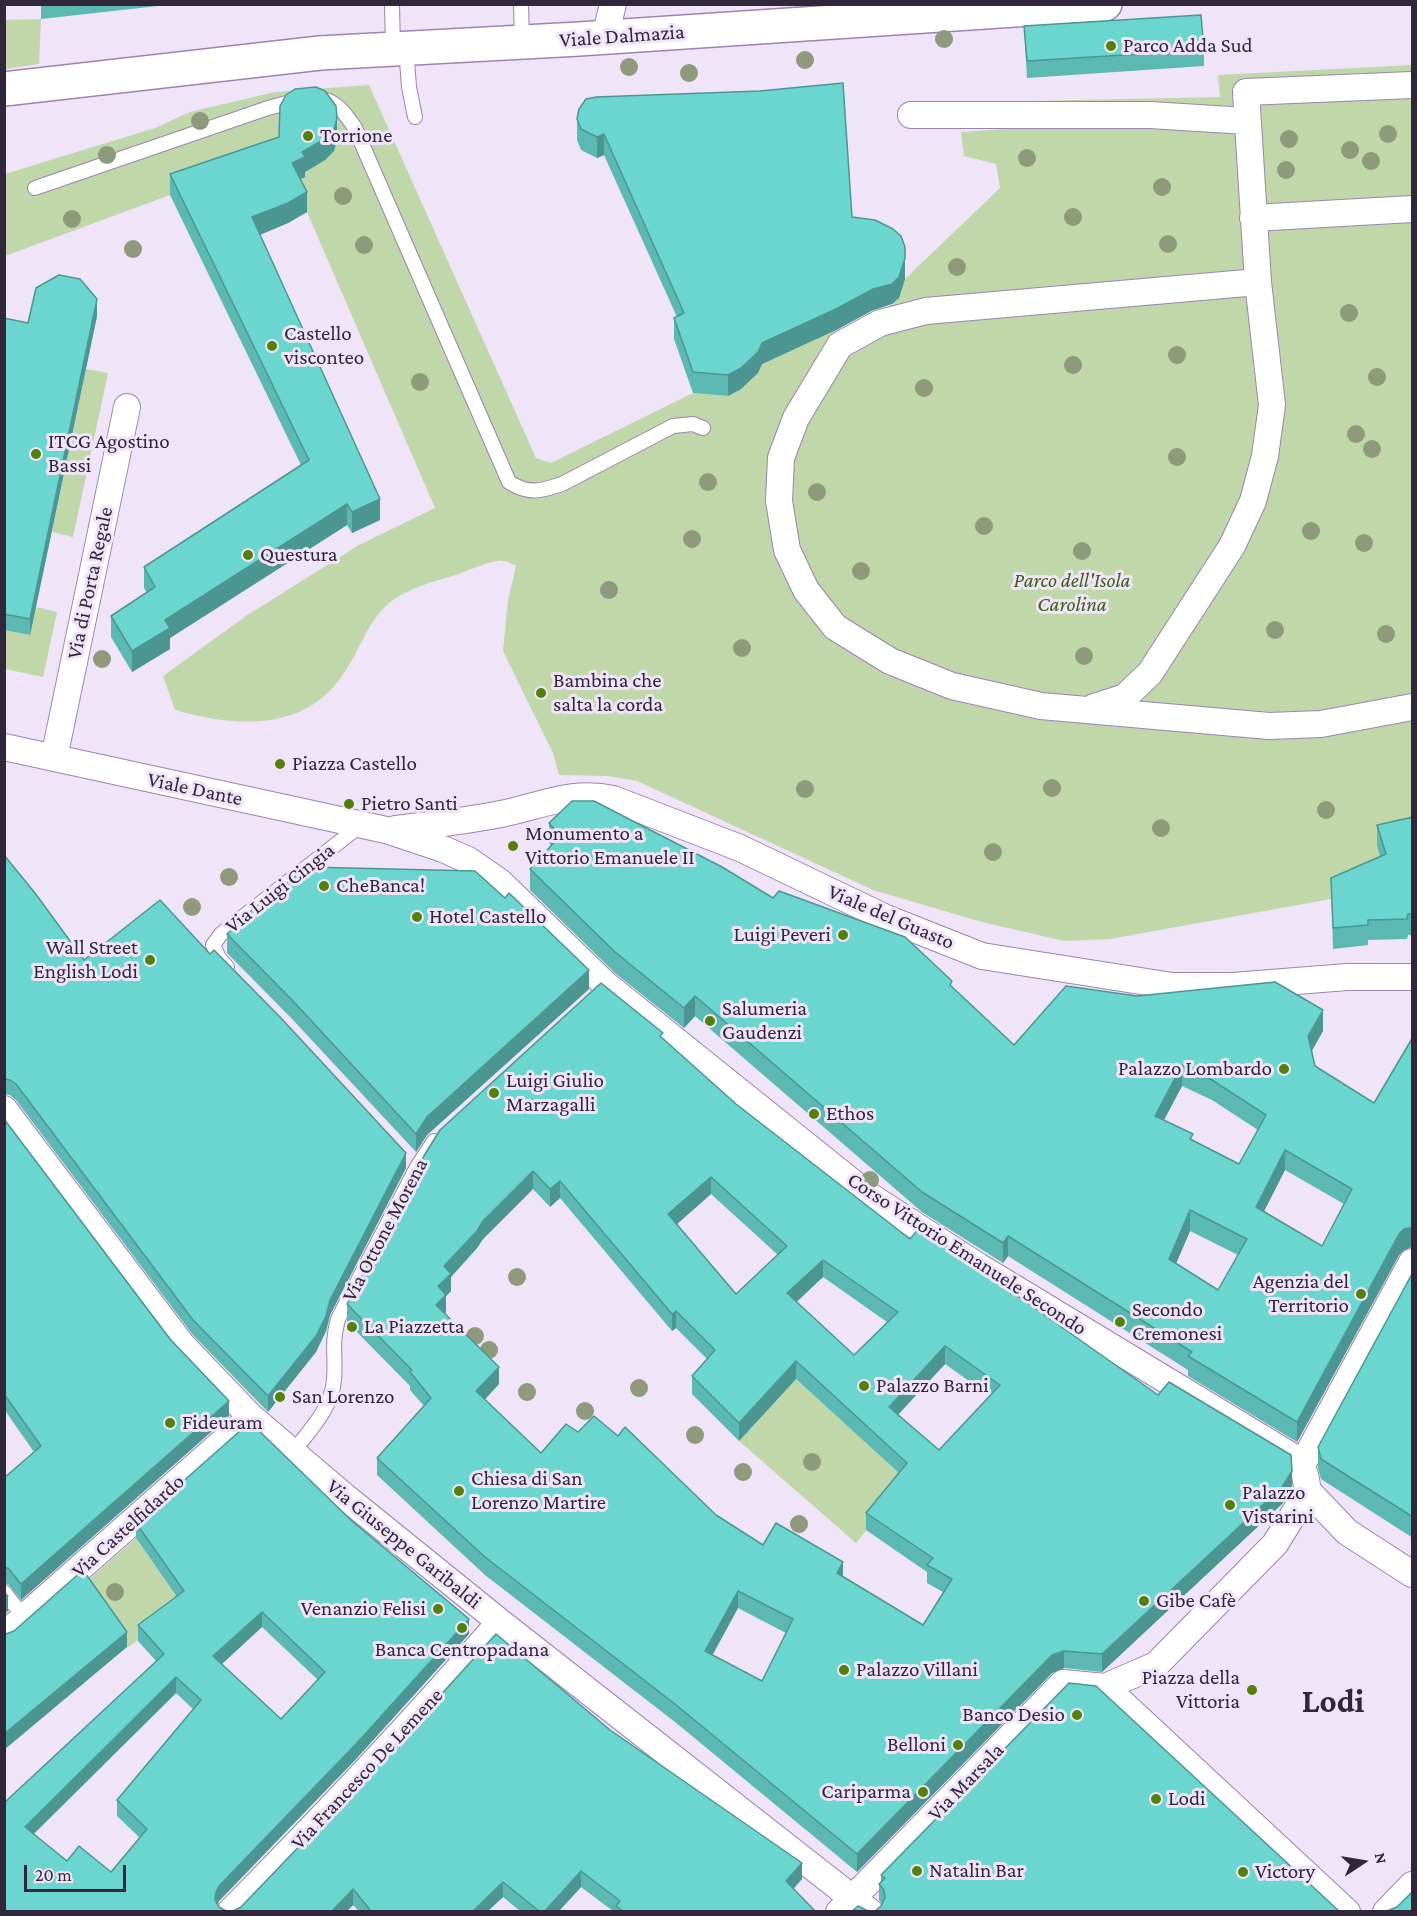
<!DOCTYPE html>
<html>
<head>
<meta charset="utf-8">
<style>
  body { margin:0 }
  #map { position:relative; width:1417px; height:1916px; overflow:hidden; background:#efe4f8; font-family:"Crimson Pro",serif }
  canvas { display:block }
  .frame { position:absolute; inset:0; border:6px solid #31273a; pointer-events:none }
  .north { position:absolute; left:1333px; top:1832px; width:60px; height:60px; -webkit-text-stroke:4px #efe4f8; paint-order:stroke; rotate:78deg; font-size:16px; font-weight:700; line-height:24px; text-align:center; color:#31273a }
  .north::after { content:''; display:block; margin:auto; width:21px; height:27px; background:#31273a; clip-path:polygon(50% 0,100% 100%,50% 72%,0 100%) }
  .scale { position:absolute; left:24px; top:1865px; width:102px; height:27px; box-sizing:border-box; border:3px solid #31273a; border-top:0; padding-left:8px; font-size:18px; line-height:21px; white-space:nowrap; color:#31273a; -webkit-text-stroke:4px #efe4f8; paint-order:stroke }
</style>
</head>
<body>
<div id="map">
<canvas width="1417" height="1916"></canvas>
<div class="frame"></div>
<div class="north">N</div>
<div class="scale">20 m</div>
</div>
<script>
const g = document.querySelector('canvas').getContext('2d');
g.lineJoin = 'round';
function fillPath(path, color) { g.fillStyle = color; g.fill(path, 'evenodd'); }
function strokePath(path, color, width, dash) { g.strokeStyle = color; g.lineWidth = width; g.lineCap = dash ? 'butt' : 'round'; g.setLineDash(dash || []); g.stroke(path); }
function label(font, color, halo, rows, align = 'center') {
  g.font = font + ' "Crimson Pro",serif'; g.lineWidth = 6; g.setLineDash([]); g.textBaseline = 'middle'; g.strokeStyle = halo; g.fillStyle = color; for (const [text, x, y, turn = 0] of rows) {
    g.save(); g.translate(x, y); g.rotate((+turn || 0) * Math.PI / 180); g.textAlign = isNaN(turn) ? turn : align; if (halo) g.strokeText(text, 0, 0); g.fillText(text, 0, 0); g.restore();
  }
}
fillPath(new Path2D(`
  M41,19L39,64L5,69L4,20Z
  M1412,65V837L1377,846L1386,874L1331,899L1110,939L1064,941L982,922L873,890L637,781L607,776L559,775L553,753L503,651L508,601L516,566C512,564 507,561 503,561C494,559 469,570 459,574C433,582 401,589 382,610C365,629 358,653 344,673C305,733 235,727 175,710L163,676L246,616L359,545L435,508L307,212L292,183L298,164C320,163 331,163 337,139L280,126L278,139L260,166L170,195L5,256V174L155,128L190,112L275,92L369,85L536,458L551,463L693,393L728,396L741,389L758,373L762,364L800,346L837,324L839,330L893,304L899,298L905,279L1000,188L996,164L964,156L961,132L1032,127V101L1220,97L1218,75Z
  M86,369L108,373L73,537L52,532Z
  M36,607L57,612L43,677L5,669V630L30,635Z
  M796,1379L907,1480L856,1543L739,1441Z
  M136,1538L184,1607L127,1648L83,1585Z`), '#bfd7a9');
const lane = new Path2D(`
  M392,4L393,49
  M521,4L522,41
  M406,48L409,87L415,117
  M317,98C336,100 345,113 355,128L509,482C529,495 541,491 562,484L673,426L693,424L703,428
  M35,188L268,108L298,100
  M227,967L219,958L213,945L221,934L361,825
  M293,1452C309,1431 332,1408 334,1380C336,1356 331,1344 338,1319L417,1167L434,1141
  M4,1592C12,1601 18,1615 31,1612`);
const street = new Path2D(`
  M605,37L613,4
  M911,115H1150L1247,121
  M1253,218L1412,209
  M1258,282L926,311L880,323L840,345L796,418L781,458L779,501L787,550L806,590L835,627L890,661L952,686L1041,706L1269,726L1321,724L1412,707
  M1094,707L1125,697L1150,673L1232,546L1253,501L1265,456L1272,405L1258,282L1246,92L1412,85
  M4,747L386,830L443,849L468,860L500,882L605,984L868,1195L978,1266L1303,1463
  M54,758L127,407
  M396,829C431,825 466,821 501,814C541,806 571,790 613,799L740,848L886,918L982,956L1172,986H1233L1347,977H1412
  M4,1109L182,1345L251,1417L344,1496L500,1622L870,1912
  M1303,1463L1412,1262
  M1305,1475L1308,1491L1347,1532L1412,1574
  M4,1635L251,1417
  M1105,1687L1347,1912
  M230,1912C323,1818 413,1722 500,1622
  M839,1912L1063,1683L1105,1687L1156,1665L1275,1544L1308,1491
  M1386,1912L1412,1885`);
const secondary = new Path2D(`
  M4,89L320,53L579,39L1105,4`);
strokePath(lane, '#9e83b2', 16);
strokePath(street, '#9e83b2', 28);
strokePath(secondary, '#9e83b2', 36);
strokePath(lane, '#fff', 14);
strokePath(street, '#fff', 26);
strokePath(secondary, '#fff', 33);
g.fillStyle = '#8e9a7b';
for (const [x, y] of [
  [944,39],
  [805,60],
  [629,67],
  [689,73],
  [200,121],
  [1388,134],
  [1289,139],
  [1350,150],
  [107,155],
  [1027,158],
  [1371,161],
  [1286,170],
  [1162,187],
  [343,196],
  [1073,217],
  [72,219],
  [1168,244],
  [364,245],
  [133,249],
  [957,267],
  [1349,313],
  [1177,355],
  [1073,365],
  [1377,377],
  [420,382],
  [924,388],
  [1356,434],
  [1372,449],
  [1177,457],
  [708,482],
  [817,492],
  [984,526],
  [1311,531],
  [692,539],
  [1364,543],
  [1082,551],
  [861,571],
  [609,590],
  [1275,630],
  [1386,634],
  [742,648],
  [1084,656],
  [102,659],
  [1052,788],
  [805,789],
  [1326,810],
  [1161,828],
  [993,852],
  [229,877],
  [192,907],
  [870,1180],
  [517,1277],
  [475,1336],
  [489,1350],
  [639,1388],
  [527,1392],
  [585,1411],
  [695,1435],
  [812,1462],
  [743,1472],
  [799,1524],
  [115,1592]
]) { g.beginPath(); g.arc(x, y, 9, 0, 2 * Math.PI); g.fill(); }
fillPath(new Path2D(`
  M41,4H176L41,19Z
  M1024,26L1204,50V66L1027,78Z
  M577,119L852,217L905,279L899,298L892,304L873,310L838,329L762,364L758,373L741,389L728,396L693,393L674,339V318L677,317L604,155L597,158L581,150L577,140Z
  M337,139L334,151L325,160L305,172V177L301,179L307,212L288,223L260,235L380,520L352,533L347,525L170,638V649L132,672L111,637V616L147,593L144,588V567L301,465L170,195V174Z
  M97,316L30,635L4,630V318L28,323Z
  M1413,817V935H1408L1407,939L1368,940V945L1333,949L1331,878L1380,856L1377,846V825Z
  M549,823L773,898L952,987L1014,1045L1323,1031L1312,1051L1315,1066L1374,1103L1413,1037V1247L1404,1250L1399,1255L1297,1442L1188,1376V1370L1008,1256L1003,1263L922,1212L695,1016L684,1028L615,973L530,890V869L551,846L549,843ZM1182,1086L1212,1100L1258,1130L1239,1164L1193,1140L1164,1120ZM1285,1170L1344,1204L1322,1246L1264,1211ZM1190,1231L1238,1255L1218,1290L1176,1263Z
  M4,855L84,960L406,1168L330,1315L326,1331L316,1352L268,1412L193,1335L16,1100L10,1095L4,1094Z
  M227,934L589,989L427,1135L416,1152L293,1020L227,953Z
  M663,1039L736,1104L910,1239L986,1274L1158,1395L1292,1488L1282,1504L1102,1672L1064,1668L1052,1673L857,1872L675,1722L485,1575L377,1475V1458L424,1406L410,1390V1386L347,1322V1304ZM533,1189L550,1207L560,1198L672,1331L676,1328L707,1359L692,1376V1394L739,1441L796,1379L899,1473L866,1513V1530L927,1572V1583L943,1592L923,1625L843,1576L763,1545L716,1515L618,1436L578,1432L541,1453L484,1400L499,1384L445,1314L446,1312V1296L451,1291V1277L477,1248L483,1239ZM711,1194L778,1255L736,1294L677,1224ZM823,1277L887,1322L854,1355L796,1302ZM945,1364L990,1396L939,1450L898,1415ZM738,1608L786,1633L762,1681L712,1655Z
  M4,1119L229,1416L21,1600L8,1584H4V1478L34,1452L4,1409Z
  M1413,1272V1538L1321,1479L1318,1468V1447Z
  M136,1523L469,1634L356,1759L219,1901L218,1904L219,1907L226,1911H233L610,1730L802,1879L793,1889L815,1911H613L581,1887L559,1911H520L503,1897L488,1911H359L353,1905L347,1911H4V1803L156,1661L138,1641V1625L177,1597L136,1538ZM262,1627L318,1680L281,1719L222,1664ZM176,1693L193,1709L117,1800V1816L140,1838L111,1872L67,1861L34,1834Z
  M881,1875L1339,1911H868H875L881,1906L882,1904L879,1900V1884L881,1882Z`), '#5cb8b3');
fillPath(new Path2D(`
  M337,118V139L334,151L325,160L305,172V177L292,183V163Z
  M604,134V155L597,158V137Z
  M307,192V212L288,223L252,238V217Z
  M905,258V279L899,298L892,304L873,310L838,329L762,364L758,373L741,389L728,396V375L762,343Z
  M97,299V316L30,635V619Z
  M380,499V520L352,533V512Z
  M347,504V525L170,638V649L132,672V651L165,620Z
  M589,970V989L427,1135L416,1152V1134L427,1117Z
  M695,996V1016L684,1028V1008Z
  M1323,1010V1031L1308,1057V1036Z
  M1182,1065V1086L1155,1137V1116Z
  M1285,1150V1170L1256,1227V1207Z
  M406,1153V1168L330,1315L326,1331L316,1352L268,1412V1396Z
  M533,1171V1189L483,1239L477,1248L451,1277V1291L446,1296V1312L436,1323V1305L438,1286L444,1266L483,1221Z
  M711,1177V1194L668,1232V1214Z
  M560,1181V1198L550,1207V1189Z
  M1190,1210V1231L1169,1280V1259Z
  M1411,1227V1247L1404,1250L1399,1255L1297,1442V1422L1399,1234L1404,1229Z
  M1008,1236V1256L1003,1263V1243Z
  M823,1260V1277L787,1311V1293Z
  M676,1311V1328L672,1331V1314Z
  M945,1346V1364L889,1424V1407Z
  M796,1361V1379L739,1441V1423Z
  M499,1367V1384L476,1409V1391Z
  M229,1401V1416L21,1600V1584Z
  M1292,1471V1488L1282,1504L1102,1672V1654Z
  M843,1562V1580L837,1573Z
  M738,1591V1608L705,1669V1651Z
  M8,1596V1611L4,1615V1599Z
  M262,1612V1627L213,1672V1656Z
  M469,1619V1634L356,1759L219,1901L216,1908V1892L219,1886Z
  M127,1632V1647L4,1750V1734Z
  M1064,1651V1668L1052,1673L857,1872V1854L1052,1655Z
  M176,1677V1693L25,1842V1827Z
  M802,1863V1879L786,1897V1881Z
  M581,1871V1887L559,1911H545Z
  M503,1882V1897L488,1911H473Z
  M353,1889V1905L347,1911H332Z`), '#4b9692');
const building = new Path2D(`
  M1201,15L1204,50L1027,61L1024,26Z
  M843,83L852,217L875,220L893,229L901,236L905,247V258L899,277L892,284L873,289L838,308L762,343L758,352L741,368L728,375L693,372L674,318L684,313L604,134L597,137L581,129L577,119L579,109L586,99L596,97L760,91Z
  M316,87L325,91L336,106L337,118L334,130L325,139L302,152L305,157L292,163L307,192L288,203L252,217L380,499L352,512L347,504L165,620L170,628L132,651L111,616L155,587L144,567L309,460L170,174L279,137L280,106L286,95L295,89Z
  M59,275L80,279L97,299L30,619L4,614V318L28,323L36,288Z
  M572,801H594L722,867L773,898L779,891L905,937L952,981L950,985L1014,1045L1066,986L1137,996L1275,982L1323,1010L1308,1036L1315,1066L1374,1103L1413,1037V1227L1404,1229L1399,1234L1297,1422L1188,1356L1192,1352L1008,1236L1003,1243L922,1192L695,996L684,1008L615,952L530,869L560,836L549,823ZM1182,1065L1212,1080L1266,1115L1239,1164L1190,1139L1193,1134L1155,1116ZM1285,1150L1352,1189L1322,1246L1256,1207ZM1190,1210L1247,1239L1218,1290L1169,1259Z
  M1413,817V914H1408L1407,919L1368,920V925L1333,928L1331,878L1386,854L1377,825Z
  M4,855L35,893L84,960L160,900L210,954L214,950L280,1017L406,1153L330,1300L326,1316L316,1336L268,1396L193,1320L16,1084L10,1080L4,1079Z
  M307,867L475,871L505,898L509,893L589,970L427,1117L416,1134L293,1001L227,934L254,908Z
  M601,983L663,1033L660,1036L736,1104L910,1239L919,1228L986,1271L985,1273L1158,1395L1169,1382L1291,1455L1292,1471L1282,1487L1102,1654L1064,1651L1052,1655L857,1854L675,1704L485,1557L377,1458L431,1398L410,1372L412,1370L347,1304L425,1154L440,1130ZM533,1171L550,1189L560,1181L672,1314L676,1311L715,1350L692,1376L739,1423L796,1361L907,1463L866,1513L933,1558L927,1565L952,1579L923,1625L837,1573L843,1562L776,1523L763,1545L716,1515L625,1427L618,1436L594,1416L578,1432L566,1424L541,1453L476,1391L499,1367L436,1305L446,1295L438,1286L451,1274L444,1266L477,1231L483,1221ZM711,1177L787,1246L736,1294L668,1214ZM823,1260L898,1312L854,1355L787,1293ZM945,1346L1000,1385L939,1450L889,1407ZM738,1591L793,1619L762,1681L705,1651Z
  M4,1119L170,1339L229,1401L21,1584L8,1568H4V1478L41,1446L4,1394Z
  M1413,1272V1517L1321,1459L1318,1447Z
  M250,1422L352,1521L469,1619L356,1744L219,1886L216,1892L215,1900L219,1907L226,1911H233L241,1907L378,1764L496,1634L610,1730L802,1863L786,1881L815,1911H623L616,1906L620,1901L581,1871L545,1911H539L503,1882L473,1911H371L353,1889L332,1911H4V1803L164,1654L138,1625L184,1591L136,1523ZM262,1612L325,1672L281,1719L213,1656ZM176,1677L201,1700L117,1800L147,1829L111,1872L79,1846L67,1861L25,1827Z
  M83,1570L127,1632L4,1734V1634H6L14,1631Z
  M4,1592L8,1596L4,1599Z
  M1069,1683L1096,1686L1339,1911H852L858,1906L868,1911H875L881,1906L885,1898L884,1890L879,1884L885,1878L881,1875Z
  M1413,1891V1911H1387L1397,1907Z`);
fillPath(building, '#6bd6d0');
strokePath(building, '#4b9692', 1.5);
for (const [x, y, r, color] of [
  [1111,46,6,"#538009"],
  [308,136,6,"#538009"],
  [272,346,6,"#538009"],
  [36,454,6,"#538009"],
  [248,555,6,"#538009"],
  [541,693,6,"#538009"],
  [280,764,6,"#538009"],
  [349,804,6,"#538009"],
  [513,846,6,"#538009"],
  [324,886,6,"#538009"],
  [417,917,6,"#538009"],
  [843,935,6,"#538009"],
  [150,960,6,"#538009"],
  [710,1021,6,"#538009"],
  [1284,1069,6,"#538009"],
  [494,1093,6,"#538009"],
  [814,1114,6,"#538009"],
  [1361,1294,6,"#538009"],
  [1120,1322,6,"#538009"],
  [352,1327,6,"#538009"],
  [864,1386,6,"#538009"],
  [280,1397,6,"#538009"],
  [170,1423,6,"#538009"],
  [459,1491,6,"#538009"],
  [1230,1505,6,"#538009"],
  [1144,1601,6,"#538009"],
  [438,1609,6,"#538009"],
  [462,1628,6,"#538009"],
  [844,1670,6,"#538009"],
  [1252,1690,6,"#538009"],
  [1077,1715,6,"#538009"],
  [958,1745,6,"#538009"],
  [923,1792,6,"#538009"],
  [1156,1799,6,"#538009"],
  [917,1871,6,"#538009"],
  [1243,1872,6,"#538009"]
]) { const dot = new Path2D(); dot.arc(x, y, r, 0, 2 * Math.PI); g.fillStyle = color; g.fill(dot); strokePath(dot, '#efe4f8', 2); }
label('21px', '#31273a', '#efe4f8', [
  ["Viale Dalmazia",622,36,-4],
  ["Via di Porta Regale",90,583,-78],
  ["Viale Dante",195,789,12],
  ["Via Luigi Cingia",280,888,-38],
  ["Viale del Guasto",891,917,23],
  ["Via Ottone Morena",385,1230,-62],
  ["Corso Vittorio Emanuele Secondo",967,1254,33],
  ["Via Castelfidardo",128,1526,-42],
  ["Via Giuseppe Garibaldi",404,1544,39],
  ["Via Francesco De Lemene",367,1769,-47],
  ["Via Marsala",966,1782,-46]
]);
label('21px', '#31273a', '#efe4f8', [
  ["Parco Adda Sud",1123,46],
  ["Torrione",320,136],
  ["Castello",284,334],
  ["visconteo",284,358],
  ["ITCG Agostino",48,442],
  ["Bassi",48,466],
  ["Questura",260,555],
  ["Bambina che",553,681],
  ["salta la corda",553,705],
  ["Piazza Castello",292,764],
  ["Pietro Santi",361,804],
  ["Monumento a",525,834],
  ["Vittorio Emanuele II",525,858],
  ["CheBanca!",336,886],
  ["Hotel Castello",429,917],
  ["Luigi Peveri",831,935,"right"],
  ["Wall Street",138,948,"right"],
  ["English Lodi",138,972,"right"],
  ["Salumeria",722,1009],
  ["Gaudenzi",722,1033],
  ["Palazzo Lombardo",1272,1069,"right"],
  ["Luigi Giulio",506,1081],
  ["Marzagalli",506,1105],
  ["Ethos",826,1114],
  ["Agenzia del",1349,1282,"right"],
  ["Territorio",1349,1306,"right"],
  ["Secondo",1132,1310],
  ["Cremonesi",1132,1334],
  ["La Piazzetta",364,1327],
  ["Palazzo Barni",876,1386],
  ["San Lorenzo",292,1397],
  ["Fideuram",182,1423],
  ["Chiesa di San",471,1479],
  ["Lorenzo Martire",471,1503],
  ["Palazzo",1242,1493],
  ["Vistarini",1242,1517],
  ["Gibe Cafè",1156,1601],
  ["Venanzio Felisi",426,1609,"right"],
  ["Banca Centropadana",462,1650,"center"],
  ["Palazzo Villani",856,1670],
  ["Piazza della",1240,1678,"right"],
  ["Vittoria",1240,1702,"right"],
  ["Banco Desio",1065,1715,"right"],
  ["Belloni",946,1745,"right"],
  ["Cariparma",911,1792,"right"],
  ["Lodi",1168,1799],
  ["Natalin Bar",929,1871],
  ["Victory",1255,1872]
], 'left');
label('italic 21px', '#3e5d15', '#efe4f8', [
  ["Parco dell'Isola",1072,581],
  ["Carolina",1072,605]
]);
label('bold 33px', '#31273a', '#efe4f8', [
  ["Lodi",1333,1702]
]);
</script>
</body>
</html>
